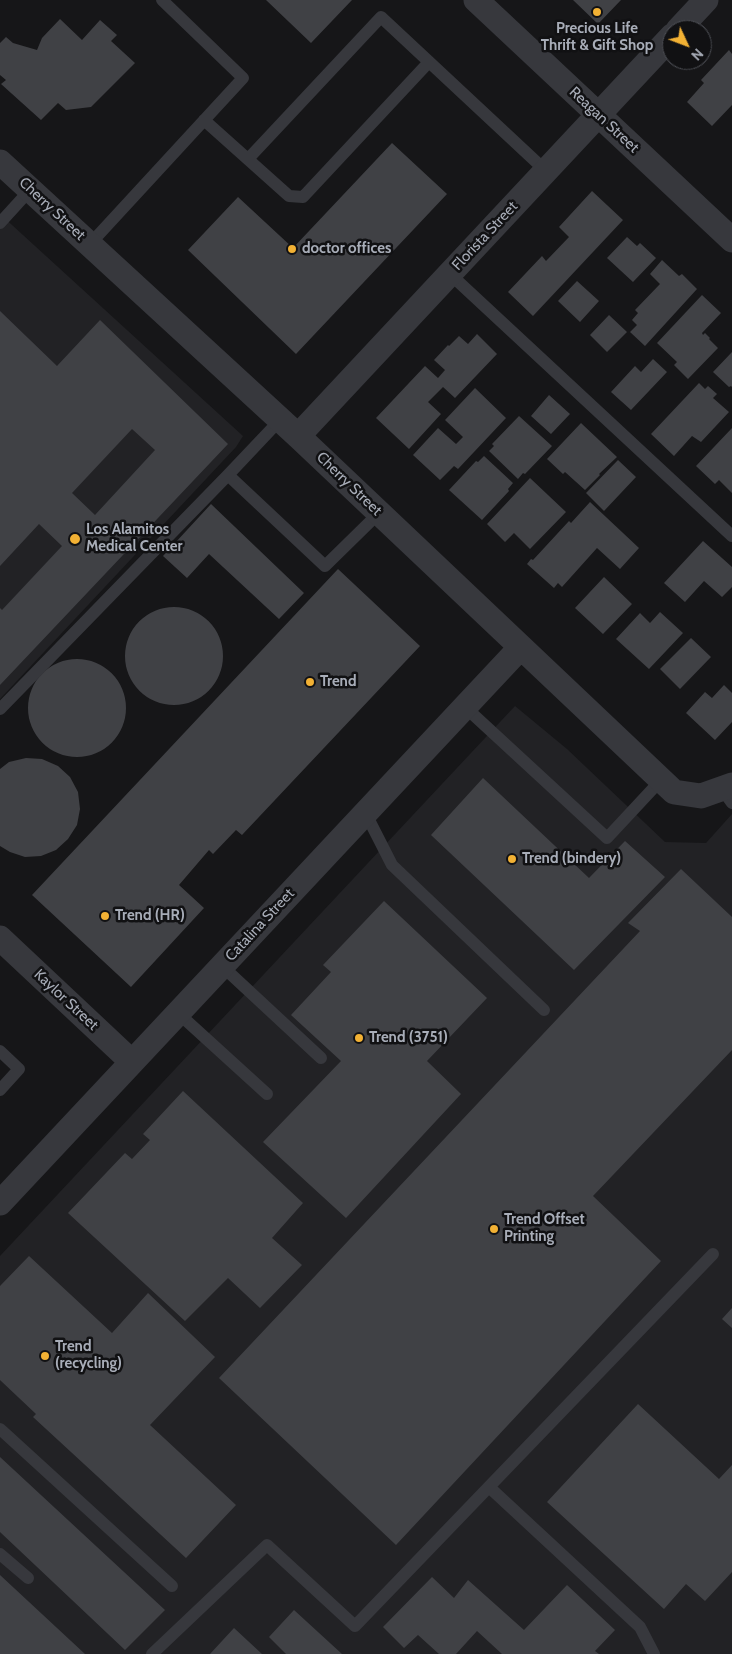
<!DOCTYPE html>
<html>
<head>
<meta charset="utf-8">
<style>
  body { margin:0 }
  #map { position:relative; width:732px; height:1654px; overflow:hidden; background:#161618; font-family:Cabin,sans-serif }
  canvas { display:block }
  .north { position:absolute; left:662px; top:20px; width:50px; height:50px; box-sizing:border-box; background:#111113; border:1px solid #4d4f55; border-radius:50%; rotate:133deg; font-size:14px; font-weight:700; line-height:20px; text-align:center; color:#a8adb8 }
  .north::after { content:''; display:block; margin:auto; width:18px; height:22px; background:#f2b134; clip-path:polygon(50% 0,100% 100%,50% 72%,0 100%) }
</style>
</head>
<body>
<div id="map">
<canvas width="732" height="1654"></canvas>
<div class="north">N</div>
</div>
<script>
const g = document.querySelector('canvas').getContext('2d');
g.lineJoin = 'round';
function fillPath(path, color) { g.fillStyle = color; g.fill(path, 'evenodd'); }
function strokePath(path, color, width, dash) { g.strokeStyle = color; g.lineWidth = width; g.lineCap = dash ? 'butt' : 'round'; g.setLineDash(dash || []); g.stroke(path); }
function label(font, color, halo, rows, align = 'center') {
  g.font = font + ' Cabin,sans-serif'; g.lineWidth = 5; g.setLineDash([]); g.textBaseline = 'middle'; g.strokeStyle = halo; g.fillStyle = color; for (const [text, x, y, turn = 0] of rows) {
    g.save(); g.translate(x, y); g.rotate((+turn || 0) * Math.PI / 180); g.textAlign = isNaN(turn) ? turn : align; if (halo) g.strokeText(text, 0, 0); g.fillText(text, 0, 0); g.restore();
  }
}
fillPath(new Path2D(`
  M0,214L243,436L236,447L0,699Z
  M515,706L567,749L665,842L706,843L732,814V1654H0V1256Z`), '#222225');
fillPath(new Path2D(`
  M266,0H352L311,43Z
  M573,0H621L598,24Z
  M60,19L82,40L100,20L117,35L111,41L135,63L91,107L66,110L58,103L41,120L1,84L6,80L0,75V43L6,37L13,43L37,50L42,38Z
  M729,50L732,54V105L712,126L687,102L704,83L701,80Z
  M392,143L447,194L296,354L188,250L238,197L293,248Z
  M592,191L623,220L533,316L508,292L542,256L546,261L569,237L559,227Z
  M627,237L637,246L640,243L656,258L633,282L607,258Z
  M662,260L679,276L682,274L697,289L645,346L630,332L637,325L632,320L638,313L635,310L660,284L650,274Z
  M577,281L599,301L580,322L558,301Z
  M702,295L721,313L702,333L703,335L705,333L710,338L709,339L718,348L688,379L674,365L677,362L657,343Z
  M0,311L57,366L100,320L228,444L0,685V608L2,610L62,546L39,524L0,566ZM132,429L155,450L95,515L72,493Z
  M609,315L627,332L607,352L590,335Z
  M477,334L497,354L455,398L443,387L428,402L441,414L409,449L376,418L425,366L438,378L445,370L434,360L448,345L449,346L459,336L468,344Z
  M732,352V387L731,386L729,387L713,372Z
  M653,359L667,372L631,410L611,392L635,366L641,372Z
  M699,383L705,389L708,386L717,394L713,398L729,412L701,442L692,436L674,456L651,434Z
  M475,388L506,418L458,469L454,466L440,480L413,455L438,428L456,444L463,437L445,420Z
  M549,395L570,414L551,434L531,416Z
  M519,416L552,446L525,474L523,473L518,479L489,451L494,446L492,444Z
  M581,423L617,457L599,474L600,475L585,490L565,472L563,474L547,459Z
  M732,428V493L719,480L715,484L696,466Z
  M484,456L513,483L508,489L509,491L482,520L449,490L476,461L478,462Z
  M618,460L636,477L604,511L586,493Z
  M530,478L566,512L530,549L514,533L505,542L487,524Z
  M590,502L639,548L620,569L597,548L562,587L558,583L554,588L527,564L531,559L533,560L569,521L571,523Z
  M211,504L304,593L279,619L209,554L187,578L163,556Z
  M703,541L732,567V587L722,597L704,581L685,602L664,583Z
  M338,569L420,646L242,835L236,830L213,854L209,850L179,885L204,908L131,987L32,895Z
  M604,577L632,604L603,634L575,608Z
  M125 656a49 49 0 1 1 98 0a49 49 0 1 1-98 0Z
  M660,612L683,633L649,669L616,639L640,613L650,623Z
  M691,638L711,657L680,689L660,669Z
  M28 708a49 49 0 1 1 98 0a49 49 0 1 1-98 0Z
  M724,685L732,693V722L715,740L686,713L705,692L712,698Z
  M26,758L42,759L58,766L70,777L78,792L80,809L77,825L68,839L56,850L41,856L25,857L10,852L0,846V769L9,762Z
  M483,778L589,878L625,841L665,877L574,970L431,835Z
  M681,869L732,917V1050L593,1196L661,1261L396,1545L219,1378L640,931L628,923Z
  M384,901L487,998L427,1061L461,1094L346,1218L263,1142L341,1061L291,1015L331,972L323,965Z
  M183,1091L303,1203L272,1238L302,1265L260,1308L228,1278L185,1321L68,1213L125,1153L132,1159L150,1140L143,1134Z
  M29,1256L112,1333L148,1293L215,1357L150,1425L236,1505L186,1558L33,1417L36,1414L0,1380V1286Z
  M732,1308V1328L722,1319Z
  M638,1404L719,1479L732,1465V1572L705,1601L686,1584L664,1609L547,1502Z
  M0,1457L165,1610L125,1650L0,1532Z
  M0,1575L85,1654H0Z
  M432,1577L454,1598L468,1580L524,1630L567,1585L615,1630L595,1651L599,1654H502L477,1631L456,1654H439L418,1635L404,1648L383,1627Z
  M294,1610L342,1654H286L269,1637Z
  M234,1628L262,1654H210Z`), '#404145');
strokePath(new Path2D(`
  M204,120L289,196L303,197L429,62
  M248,159L381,17L546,171
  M0,223L30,190
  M90,244L243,78L162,0
  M450,274L732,536
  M228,475L325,566L379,513
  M465,707L607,838L661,780
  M0,709L228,475L280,420
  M722,789L732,803
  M365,812L392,865L544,1010
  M222,966L321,1058
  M178,1013L267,1094
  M0,1051L19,1069L0,1090
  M0,1429L172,1586
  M489,1487L640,1627L654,1654
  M0,1554L28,1578
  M152,1654L267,1545L355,1626L713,1254`), '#37383d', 12);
strokePath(new Path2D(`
  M476,0L732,240
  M678,30L706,0
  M0,162L298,436L674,792L701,796L732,785
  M298,436L672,36
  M0,938L132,1062
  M0,1203L521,647`), '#37383d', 25);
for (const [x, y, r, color] of [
  [597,12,5,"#f2b134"],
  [292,249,5,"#f2b134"],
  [75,539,6,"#f2b134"],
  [310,682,5,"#f2b134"],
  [512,859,5,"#f2b134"],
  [105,916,5,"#f2b134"],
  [359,1038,5,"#f2b134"],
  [494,1229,5,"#f2b134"],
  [45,1356,5,"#f2b134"]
]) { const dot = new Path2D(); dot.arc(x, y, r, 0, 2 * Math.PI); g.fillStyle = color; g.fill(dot); strokePath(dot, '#111113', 2); }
label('bold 15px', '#a8adb8', '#111113', [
  ["Precious Life",597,29,"center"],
  ["Thrift & Gift Shop",597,46,"center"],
  ["doctor offices",302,249],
  ["Los Alamitos",86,530],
  ["Medical Center",86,547],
  ["Trend",320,682],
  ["Trend (bindery)",522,859],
  ["Trend (HR)",115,916],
  ["Trend (3751)",369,1038],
  ["Trend Offset",504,1220],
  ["Printing",504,1237],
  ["Trend",55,1347],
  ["(recycling)",55,1364]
], 'left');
label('15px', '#a8adb8', '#111113', [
  ["Reagan Street",604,120,43],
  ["Cherry Street",52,209,43],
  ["Florista Street",485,236,-47],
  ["Cherry Street",349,484,44],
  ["Catalina Street",260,925,-47],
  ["Kaylor Street",66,1000,43]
]);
</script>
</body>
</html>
